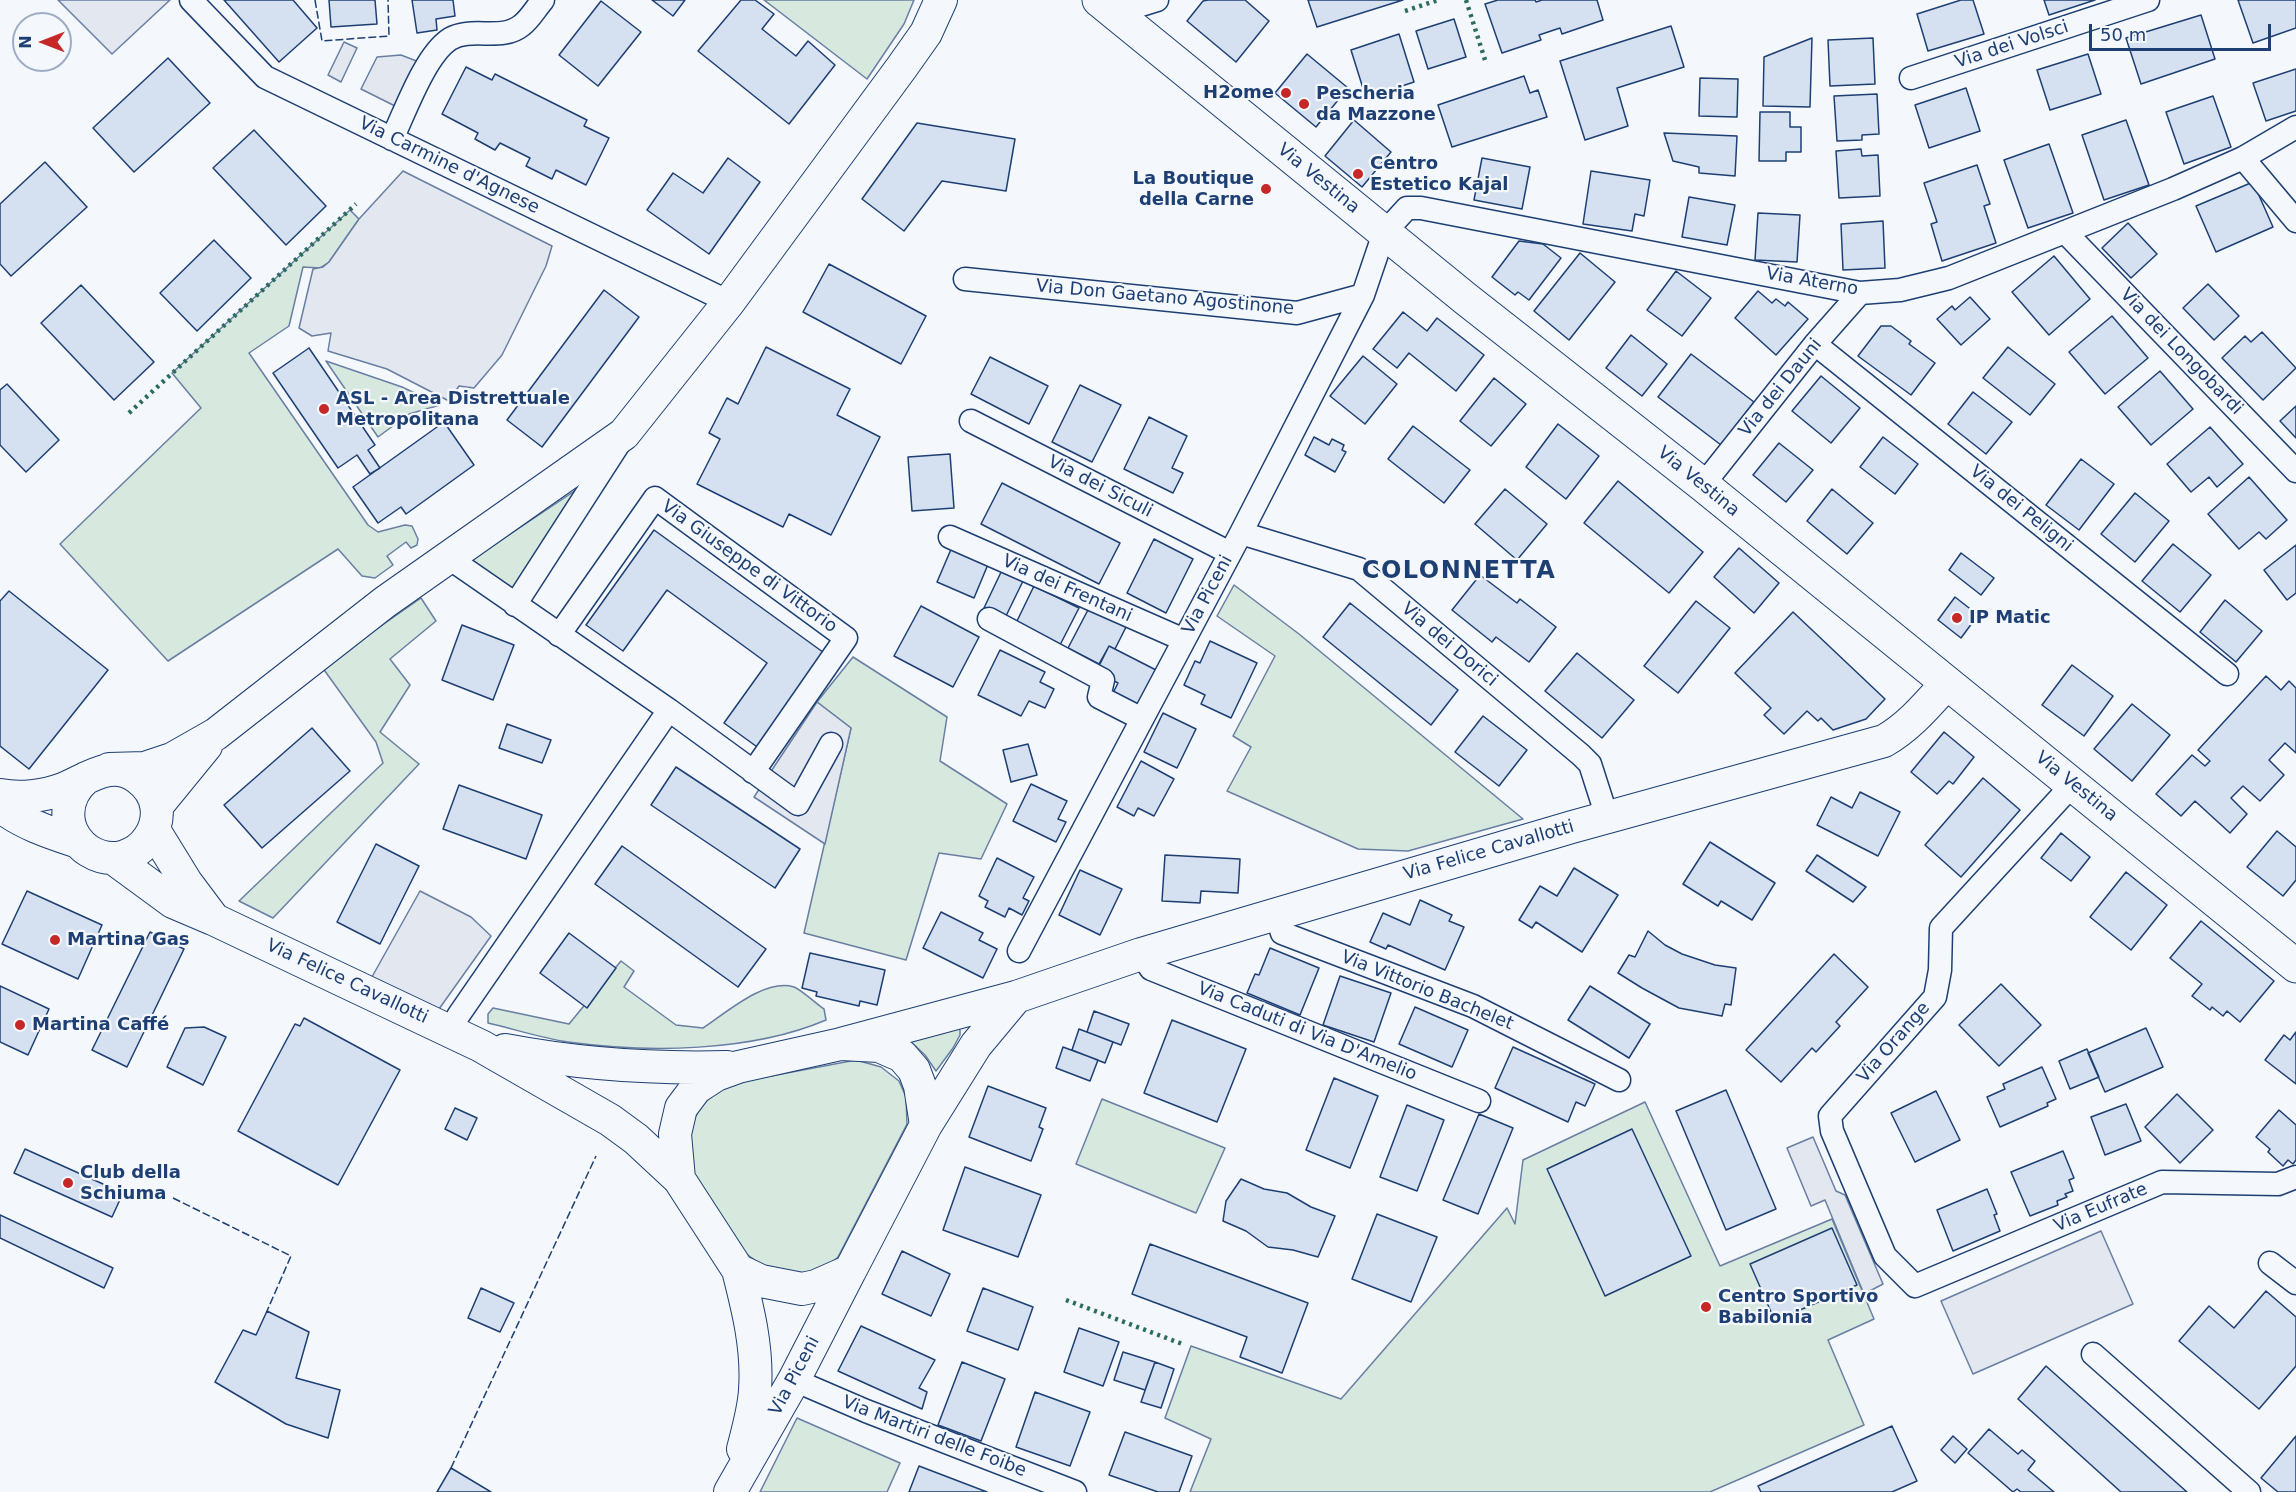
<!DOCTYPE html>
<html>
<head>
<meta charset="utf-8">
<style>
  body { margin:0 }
  #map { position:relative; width:2296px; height:1492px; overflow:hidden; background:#f4f7fb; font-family:"DejaVu Sans",sans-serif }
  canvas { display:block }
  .north { position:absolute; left:12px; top:12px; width:60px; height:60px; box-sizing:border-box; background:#f4f7fb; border:2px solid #9eadc5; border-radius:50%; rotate:270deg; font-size:16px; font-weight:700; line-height:24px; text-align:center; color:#1d3f73 }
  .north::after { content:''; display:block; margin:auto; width:21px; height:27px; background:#c62828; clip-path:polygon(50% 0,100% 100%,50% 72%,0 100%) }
  .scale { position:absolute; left:2089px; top:24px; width:182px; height:27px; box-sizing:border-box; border:3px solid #1d3f73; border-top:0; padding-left:8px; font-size:18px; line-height:21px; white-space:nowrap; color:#1d3f73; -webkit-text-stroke:4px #f4f7fb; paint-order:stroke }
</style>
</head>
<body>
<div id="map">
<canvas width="2296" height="1492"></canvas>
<div class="north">N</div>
<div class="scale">50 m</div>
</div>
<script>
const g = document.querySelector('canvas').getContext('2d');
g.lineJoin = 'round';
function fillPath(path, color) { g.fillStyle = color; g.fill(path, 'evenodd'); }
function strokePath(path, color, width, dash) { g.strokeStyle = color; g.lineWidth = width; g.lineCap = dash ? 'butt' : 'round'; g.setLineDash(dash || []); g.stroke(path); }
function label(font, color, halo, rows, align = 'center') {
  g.font = font + ' "DejaVu Sans",sans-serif'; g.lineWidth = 4.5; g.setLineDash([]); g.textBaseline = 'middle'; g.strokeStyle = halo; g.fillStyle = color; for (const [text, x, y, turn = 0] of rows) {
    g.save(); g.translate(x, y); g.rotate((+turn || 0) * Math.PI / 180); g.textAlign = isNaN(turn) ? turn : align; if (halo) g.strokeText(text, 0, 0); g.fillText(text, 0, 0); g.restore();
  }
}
const green = new Path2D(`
  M764,0H914L904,24L867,79Z
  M350,210L359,219L329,262L320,268L303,267L289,326L249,353L368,525L378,532L405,525L412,526L418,539L417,545L411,548L406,542L387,556L393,565L375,578L362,576L338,549L168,661L60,544L201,408L172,373Z
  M326,361L402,387L440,405L409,414L378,437Z
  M585,484L513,597L467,563Z
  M1234,585L1299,634L1523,819L1408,851L1358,849L1227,791L1251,747L1233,736L1275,656L1217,616Z
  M421,598L436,621L390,659L410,685L380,732L419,764L273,918L239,901L383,763L376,742L322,667Z
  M853,657L947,717L940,761L1007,804L981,859L939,853L906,960L804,933L851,728L817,702Z
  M621,961L634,971L624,987L676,1025L703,1028C726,1013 765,978 794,987C802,990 816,1004 824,1009L826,1020C751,1052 648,1053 568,1042C541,1038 514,1029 488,1023V1014L493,1008L569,1024Z
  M958,1026L960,1030V1035L953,1048L936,1071L925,1055L907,1038Z
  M856,1060L881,1067L899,1081L906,1097L907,1124L838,1257C810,1284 764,1273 739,1247C730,1237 724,1223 717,1212C709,1200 696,1186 693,1172C682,1129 696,1096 739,1082Z
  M1102,1099L1225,1148L1196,1213L1076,1164Z
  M1645,1102L1720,1266L1832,1219L1874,1319L1828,1340L1864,1425L1710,1492H1190L1211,1439L1165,1418L1191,1346L1341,1399L1507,1208L1515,1224L1523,1160Z
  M797,1418L900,1463L887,1492H760Z`);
fillPath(green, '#d7e8df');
strokePath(green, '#687fa3', 1.5);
const parking = new Path2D(`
  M58,0H170L112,54Z
  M344,42L357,48L341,82L328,75Z
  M401,55L419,62L397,107L361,89L377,57Z
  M403,171L552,246L546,266L502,355L474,388L459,386L449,401L387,369L328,351L331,333L312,336L299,328L313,269L323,267L329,262L359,219Z
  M817,702L851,728L825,844L754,797Z
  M420,891L471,917L491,936L434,1016L368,984Z
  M1813,1137L1836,1191L1845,1195L1883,1284L1864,1294L1825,1200L1811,1206L1787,1148Z
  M2101,1231L2133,1304L1973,1374L1941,1301Z`);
fillPath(parking, '#e3e8f0');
strokePath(parking, '#687fa3', 1.5);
const building = new Path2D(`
  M224,0H293L317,28L279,62Z
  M329,0H375L377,24L331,27Z
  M412,0H453L455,16L436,19L437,30L417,33Z
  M652,0H685L673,16Z
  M741,0H755L774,14L762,29L796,56L808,41L835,65L789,124L698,51Z
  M1208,0H1245L1269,21L1236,62L1187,21L1203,1Z
  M1308,0H1403L1317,27Z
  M1498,0H1535L1536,2L1542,0H1597L1603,20L1562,34L1560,28L1539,35L1541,40L1502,53L1485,4Z
  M1961,0H1973L1984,34L1928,51L1917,14Z
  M2044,0H2095L2049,15Z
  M2238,0H2296V28L2253,43Z
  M601,1L641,32L598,86L559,55Z
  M2201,15L2215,59L2141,84L2126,38Z
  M1454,19L1466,57L1428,69L1416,31Z
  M1671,26L1684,67L1617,88L1628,126L1585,140L1560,61Z
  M1399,34L1414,82L1366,98L1351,50Z
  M1812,38L1810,107L1763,106L1764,57Z
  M1873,38L1875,84L1830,86L1828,40Z
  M1307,54L1348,88L1316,127L1275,93Z
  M2088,54L2101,94L2050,110L2037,70Z
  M168,58L210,103L134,172L93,128Z
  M466,67L492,80L495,74L587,120L584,126L609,138L586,185L556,170L552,179L526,166L530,158L500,143L495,150L475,139L478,133L442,114Z
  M2296,69V111L2266,121L2253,83Z
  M1524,76L1530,93L1538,90L1547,117L1452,147L1438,105Z
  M1700,78L1738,79L1737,117L1699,116Z
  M1966,88L1980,131L1929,148L1915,105Z
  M1877,94L1879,134L1862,135V140L1837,141L1834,96Z
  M2213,96L2231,147L2184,164L2166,112Z
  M1760,112H1790V127H1801V152H1786V161H1759Z
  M1354,120L1391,152L1362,187L1325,156Z
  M2126,120L2149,185L2104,200L2082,135Z
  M917,123L1015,139L1006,191L942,181L904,231L862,199Z
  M254,130L326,206L286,245L213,168Z
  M1664,133L1737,136L1735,176L1699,173V167L1673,161Z
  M2049,144L2073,213L2028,228L2004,160Z
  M1861,149L1862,156L1878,155L1880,196L1839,198L1836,151Z
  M728,158L760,182L709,254L647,210L673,173L703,193Z
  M1482,158L1530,167L1522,209L1474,200Z
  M45,162L87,207L11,276L0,264V204Z
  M1977,165L1990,204L1984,206L1996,243L1942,261L1931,224L1937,222L1924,183Z
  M1591,171L1650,180L1644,216L1635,214L1632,231L1583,224Z
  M2253,182L2273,227L2216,252L2196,206Z
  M1689,197L1735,205L1727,245L1682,237Z
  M1758,213L1800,215L1797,262L1755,260Z
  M1883,221L1885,268L1843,270L1841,224Z
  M2128,223L2157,254L2131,278L2102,248Z
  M214,240L251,278L197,331L160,293Z
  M1519,241L1543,244L1561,258L1529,300L1518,292L1515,295L1492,277Z
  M1580,253L1615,282L1569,340L1534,311Z
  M2054,256L2090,299L2049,335L2012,292Z
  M829,264L926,316L901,364L803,312Z
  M1676,271L1711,298L1682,336L1647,310Z
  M2208,284L2239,316L2214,340L2183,308Z
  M81,285L154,362L114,400L41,323Z
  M604,290L639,317L542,447L507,420Z
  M1758,291L1772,303L1776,299L1785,306L1788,302L1808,319L1776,355L1735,318Z
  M1970,297L1990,319L1961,345L1937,319L1952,306L1955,310Z
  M1403,312L1427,331L1437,318L1484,355L1456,391L1409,353L1397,368L1373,349Z
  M2112,316L2148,358L2105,394L2069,352Z
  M1881,326H1891L1911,341L1909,344L1935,363L1911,395L1858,356Z
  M2262,332L2296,368L2263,400L2222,358L2245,336L2251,342Z
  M1631,335L1667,364L1642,396L1606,368Z
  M766,347L850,389L837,415L880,437L831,535L789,514L783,527L697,484L720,439L709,433L727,398L738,404Z
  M2008,347L2055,384L2030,415L1983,378Z
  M309,348L375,445L368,450L380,468L370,474L357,455L338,468L273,373Z
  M1691,354L1754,402L1721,445L1658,397Z
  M1363,356L1397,384L1365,424L1330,396Z
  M990,357L1048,386L1029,424L971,394Z
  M2160,371L2193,409L2151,445L2118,407Z
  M1821,376L1860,408L1831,443L1792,411Z
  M1494,378L1526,404L1491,446L1460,421Z
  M7,384L59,440L26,472L0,445V390Z
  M1080,385L1121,405L1092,462L1052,442Z
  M1973,392L2012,422L1986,454L1948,424Z
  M2296,406V438L2280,421Z
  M1149,417L1187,436L1172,468L1183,473L1173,493L1124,469Z
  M444,422L474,465L406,514L401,507L378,523L353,487Z
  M1558,424L1599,456L1566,499L1526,467Z
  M1413,426L1470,470L1444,503L1388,459Z
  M2210,427L2243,464L2217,487L2209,477L2191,492L2167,464Z
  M1314,437L1329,445L1332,439L1344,445L1342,450L1346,452L1335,472L1305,455Z
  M1883,437L1918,464L1895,494L1860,467Z
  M1779,443L1813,470L1786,502L1753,475Z
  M950,454L954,508L912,511L908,457Z
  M2081,459L2114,484L2079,530L2046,505Z
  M2249,477L2287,520L2266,539L2259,532L2239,549L2208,514Z
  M1618,481L1703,552L1669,593L1584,523Z
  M1002,483L1120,543L1099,584L981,524Z
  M1505,489L1547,524L1517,560L1475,524Z
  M1832,489L1873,523L1847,554L1807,521Z
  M2135,493L2169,521L2135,562L2101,534Z
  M654,530L827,655L760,749L724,723L767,663L667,590L623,651L586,625Z
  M1154,539L1193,559L1166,613L1127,593Z
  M2173,544L2211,575L2180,612L2142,581Z
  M2296,545V593L2287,600L2264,570Z
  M952,547L989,562L974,598L937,582Z
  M1739,548L1779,583L1754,613L1714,577Z
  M1961,553L1994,578L1981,595L1949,570Z
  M1003,568L1024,579L1004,620L983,610Z
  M1480,575L1517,603L1520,599L1556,627L1529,662L1496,637L1492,642L1452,610Z
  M1034,586L1079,608L1060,645L1016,623Z
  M9,591L108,670L29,769L0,746V601Z
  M1955,597L1978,615L1961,638L1938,620Z
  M2225,600L2262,631L2236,662L2200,632Z
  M1696,601L1730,628L1678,693L1644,666Z
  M1350,603L1458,690L1431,725L1323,637Z
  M921,606L979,637L953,687L894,656Z
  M1089,608L1126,627L1115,649L1109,646L1099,664L1068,648Z
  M1793,612L1885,699L1866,719L1833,730L1821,718L1818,721L1807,711L1784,734L1764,715L1771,708L1735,673Z
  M462,625L514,645L493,700L442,680Z
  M1210,641L1257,663L1231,718L1201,704L1205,695L1184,685L1195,661L1200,663Z
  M1109,646L1156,670L1134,712L1110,699L1118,683L1096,672Z
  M1000,650L1045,672L1040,682L1054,689L1045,708L1029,701L1021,716L978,695Z
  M1577,653L1634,700L1602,738L1545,691Z
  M2072,665L2113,696L2084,736L2042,705Z
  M2266,676L2281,690L2289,681L2296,688V753L2285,743L2269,760L2284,775L2260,801L2243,786L2231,798L2247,814L2230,833L2195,801L2181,816L2156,794L2192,755L2205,766L2210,761L2198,750Z
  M2132,704L2170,735L2132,781L2094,749Z
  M1163,713L1196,729L1177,768L1144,752Z
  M1483,716L1527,750L1499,786L1455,752Z
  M507,724L551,740L542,763L499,748Z
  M312,728L350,771L262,848L224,805Z
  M1944,732L1974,757L1953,784L1949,781L1937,794L1911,772Z
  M1028,744L1037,775L1011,782L1003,750Z
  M1141,761L1174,779L1154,816L1138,808L1134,816L1117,807Z
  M676,767L800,849L775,888L651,805Z
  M1983,778L2020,810L1961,877L1925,845Z
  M1031,784L1067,801L1058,819L1066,822L1056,842L1013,821Z
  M459,785L542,815L526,859L443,829Z
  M1860,792L1900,812L1878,856L1817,825L1831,797L1852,808Z
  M2277,831L2296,847V880L2283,896L2247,867Z
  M2061,833L2090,857L2071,881L2041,858Z
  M1710,842L1775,883L1752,920L1721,901L1718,906L1683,884Z
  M376,844L419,866L380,944L337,922Z
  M622,846L766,949L738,987L595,884Z
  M1165,855L1240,859L1238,893L1201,891L1200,903L1162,901Z
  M1817,855L1866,887L1853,902L1806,871Z
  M997,858L1034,877L1023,898L1029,901L1022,915L1009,908L1005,917L985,907L988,901L979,896Z
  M1574,868L1618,895L1582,952L1536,922L1532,928L1519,920L1540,886L1557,896Z
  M1080,870L1122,889L1100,935L1059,915Z
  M2126,872L2167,905L2131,950L2090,917Z
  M27,891L102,925L78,979L2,944Z
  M1420,900L1452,915L1449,921L1464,927L1445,970L1388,945L1386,949L1370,942L1383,913L1410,925Z
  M941,912L983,933L979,940L997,949L983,978L923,948Z
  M2201,921L2274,981L2240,1022L2227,1011L2223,1016L2212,1007L2210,1010L2192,996L2202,984L2170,958Z
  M1648,931L1665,945L1682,954L1715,965L1736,968L1731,1005L1725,1004L1722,1016L1679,1008L1642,988L1618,973L1629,955L1635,957Z
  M150,932L184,949L127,1067L92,1050Z
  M569,933L616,968L587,1008L540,973Z
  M1270,948L1319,968L1300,1015L1247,993L1255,974L1259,975Z
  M810,953L885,970L877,1005L860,1001L859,1006L816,996L817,992L802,988Z
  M1834,954L1868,987L1836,1022L1840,1026L1816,1052L1812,1048L1781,1082L1746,1050Z
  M1340,976L1391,993L1374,1042L1323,1025Z
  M2001,984L2041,1025L1999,1066L1959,1025Z
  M0,986L49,1009L28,1055L0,1042Z
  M1590,986L1650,1024L1629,1058L1568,1020Z
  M1415,1007L1468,1030L1452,1067L1399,1044Z
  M1094,1011L1129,1024L1121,1045L1087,1032Z
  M304,1018L400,1070L338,1185L238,1131L295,1024L300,1026Z
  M1172,1020L1246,1049L1217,1122L1144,1093Z
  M204,1027L226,1037L203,1085L167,1067L185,1028Z
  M2146,1028L2163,1067L2105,1092L2088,1053Z
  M1079,1029L1113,1042L1105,1063L1072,1050Z
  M2296,1032V1084L2265,1060L2284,1035L2290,1040Z
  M1063,1047L1098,1060L1090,1081L1056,1068Z
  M1513,1047L1595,1084L1585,1106L1576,1102L1568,1122L1495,1088Z
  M2087,1049L2099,1077L2070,1089L2059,1061Z
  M2042,1067L2056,1099L2047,1103L2048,1106L2000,1127L1987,1097L2005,1089L2003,1084Z
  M1334,1078L1378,1096L1350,1168L1306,1150Z
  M988,1086L1046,1108L1039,1127L1043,1129L1031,1161L969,1137Z
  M1726,1090L1776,1209L1726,1230L1676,1111Z
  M1936,1091L1960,1140L1915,1162L1891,1113Z
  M2177,1094L2213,1130L2180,1163L2145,1127Z
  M2126,1104L2141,1141L2105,1155L2091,1117Z
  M1407,1105L1444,1120L1417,1191L1380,1177Z
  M455,1108L477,1118L467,1140L445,1129Z
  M2279,1110L2296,1125V1160L2293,1164L2288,1160L2283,1166L2268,1152L2270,1149L2256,1137Z
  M1479,1114L1513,1128L1478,1214L1443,1200Z
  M1632,1129L1691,1256L1605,1296L1547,1169Z
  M25,1149L123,1193L112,1217L14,1173Z
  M2063,1151L2074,1178L2069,1180L2073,1191L2065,1194L2067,1197L2057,1201L2058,1205L2030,1216L2011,1172Z
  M965,1167L1041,1195L1018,1257L943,1230Z
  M1241,1179L1264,1189L1287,1193L1311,1207L1335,1216L1318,1257L1293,1250L1268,1247L1246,1231L1223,1221L1226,1201Z
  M1987,1189L1997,1214L1994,1215L2000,1231L1953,1251L1937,1210Z
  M1377,1214L1437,1237L1411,1302L1352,1279Z
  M0,1215L113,1268L104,1288L0,1238Z
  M1832,1228L1857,1285L1775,1321L1750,1264Z
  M1150,1244L1308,1303L1282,1373L1240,1357L1247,1337L1132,1294Z
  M902,1251L950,1274L931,1316L882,1294Z
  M481,1288L514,1303L500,1332L468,1318Z
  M983,1288L1033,1307L1018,1350L967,1331Z
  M2266,1291L2296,1317V1366L2259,1409L2179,1341L2209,1306L2234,1328Z
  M267,1311L309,1332L296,1378L340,1390L328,1438L286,1424L215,1382L243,1330L256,1335Z
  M861,1326L935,1360L919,1388L927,1392L922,1409L838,1371Z
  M1079,1328L1119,1342L1103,1386L1064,1372Z
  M1123,1352L1155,1362L1145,1390L1114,1380Z
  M962,1362L1005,1379L981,1441L938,1425Z
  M1155,1362L1174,1369L1161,1408L1141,1402Z
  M2046,1366L2187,1492H2121L2018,1399Z
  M1035,1392L1090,1412L1070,1466L1016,1447Z
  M1892,1426L1917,1481L1892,1492H1761L1758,1486Z
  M1989,1429L2018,1454L2022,1450L2035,1461L2028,1470L2054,1492H2021L2017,1489L2013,1492L1968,1453Z
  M1125,1432L1192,1456L1179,1492H1158L1109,1475Z
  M1953,1436L1967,1449L1955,1463L1941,1450Z
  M2296,1436V1492H2278L2261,1478Z
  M919,1466L987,1492H909Z
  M451,1468L491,1492H437Z`);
fillPath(building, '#d5e0f0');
strokePath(building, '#1d3f73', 1.5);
const street = new Path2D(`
  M191,0L265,77L729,302
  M1115,13L1157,0
  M1911,78L2148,0
  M392,139C405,112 425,55 450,39C472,26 502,42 522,25C530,19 536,8 543,0
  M2243,158L2296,221
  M2066,233L2296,471
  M965,279L1297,313L1363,295
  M1815,344L2227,674
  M971,421L1230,553
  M1703,485L1815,344L1860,293
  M1241,533L1359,569L1581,755L1590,764L1607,817
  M950,537L1184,640
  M449,558L669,710L798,804L831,744
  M515,605L620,442
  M989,619L1103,680L1099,697L1142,719
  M559,635L655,498L846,638L753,772
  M2073,784L1941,928L1940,970L1935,997L1830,1116L1832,1131L1885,1256L1915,1286L2162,1182L2278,1184L2296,1177
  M1276,914L1282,933L1473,1006L1619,1080
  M1019,951L1241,533L1363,295L1384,233L1407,208H1421L1860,293L1900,290L1949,278L2173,189L2243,158L2296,127
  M1141,954L1151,969L1479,1101
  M458,1016L669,710
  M2270,1263L2296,1283
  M2093,1354L2249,1492
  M794,1380L866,1411L1075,1492`);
const secondary = new Path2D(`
  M109,769L145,768L172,759L216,734L385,602L624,434L729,302L902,67L926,33L941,0
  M0,795C20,799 44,796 63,789C88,779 112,758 138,778C184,812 137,880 89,851C79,845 71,833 69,822C66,804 73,789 86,778
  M0,806C23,824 51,833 78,842
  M157,806L206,746
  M154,830L186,882L213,918
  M113,858L173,902L213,919L481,1046L610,1120L636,1139L679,1179
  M841,1044L1016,997L1141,954L1572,827L1884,741C1909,727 1928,704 1947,683
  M841,1044L879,1046L902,1056L914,1070L920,1086L926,1125L850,1271L816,1286L802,1289L761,1281L738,1270L679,1179L675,1134L681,1108L696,1088L716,1075L738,1067Z
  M505,1050C579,1064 652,1069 727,1067
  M926,1125L976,1045L1016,997
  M738,1270C748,1309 758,1349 755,1390C754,1409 748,1430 743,1449
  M730,1492L794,1380L850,1271`);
const primary = new Path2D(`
  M1099,0L1466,299L1703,485L2296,966`);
strokePath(street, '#1d3f73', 25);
strokePath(secondary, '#1d3f73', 34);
strokePath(primary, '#1d3f73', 35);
strokePath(street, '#f4f7fb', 22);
strokePath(secondary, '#f4f7fb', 32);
strokePath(primary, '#f4f7fb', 33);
strokePath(new Path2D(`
  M1466,0L1485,60
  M1405,11L1438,0
  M129,413L356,204
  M1066,1300L1185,1345`), '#2c6c60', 4.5, [3, 4.5]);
strokePath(new Path2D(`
  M315,0L322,41L389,36L388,0
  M173,1198L291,1256L267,1311
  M451,1468L596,1156`), '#1d3f73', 1.5, [8, 3]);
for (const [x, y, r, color] of [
  [1286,93,6,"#c62828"],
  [1304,104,6,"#c62828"],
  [1358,174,6,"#c62828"],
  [1266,189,6,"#c62828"],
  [324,409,6,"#c62828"],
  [1957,618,6,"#c62828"],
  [55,940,6,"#c62828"],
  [20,1025,6,"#c62828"],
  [68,1183,6,"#c62828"],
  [1706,1307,6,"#c62828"]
]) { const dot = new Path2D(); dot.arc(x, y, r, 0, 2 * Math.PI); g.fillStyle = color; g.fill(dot); strokePath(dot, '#f4f7fb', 2); }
label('18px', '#1d3f73', '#f4f7fb', [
  ["Via dei Volsci",2012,45,-18],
  ["Via Carmine d'Agnese",449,166,26],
  ["Via Vestina",1318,179,39],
  ["Via Aterno",1812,282,10],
  ["Via Don Gaetano Agostinone",1165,298,5],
  ["Via dei Longobardi",2181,352,46],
  ["Via dei Dauni",1781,388,-51],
  ["Via Vestina",1698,482,39],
  ["Via dei Siculi",1100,487,27],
  ["Via dei Peligni",2021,509,39],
  ["Via Giuseppe di Vittorio",749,567,36],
  ["Via dei Frentani",1067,589,24],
  ["Via Piceni",1208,595,-62],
  ["Via dei Dorici",1449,645,40],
  ["Via Vestina",2076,787,39],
  ["Via Felice Cavallotti",1489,851,-16],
  ["Via Felice Cavallotti",347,982,25],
  ["Via Vittorio Bachelet",1427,991,22],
  ["Via Caduti di Via D'Amelio",1307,1032,22],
  ["Via Orange",1894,1043,-49],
  ["Via Eufrate",2101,1208,-23],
  ["Via Piceni",795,1376,-62],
  ["Via Martiri delle Foibe",934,1437,21]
]);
label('bold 18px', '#1d3f73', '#f4f7fb', [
  ["H2ome",1274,93,"right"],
  ["Pescheria",1316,94],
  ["da Mazzone",1316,115],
  ["Centro",1370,164],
  ["Estetico Kajal",1370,185],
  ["La Boutique",1254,179,"right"],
  ["della Carne",1254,200,"right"],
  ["ASL - Area Distrettuale",336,399],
  ["Metropolitana",336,420],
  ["IP Matic",1969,618],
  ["Martina Gas",67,940],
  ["Martina Caffé",32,1025],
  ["Club della",80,1173],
  ["Schiuma",80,1194],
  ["Centro Sportivo",1718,1297],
  ["Babilonia",1718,1318]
], 'left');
g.letterSpacing = '1.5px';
label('bold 24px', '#1d3f73', '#f4f7fb', [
  ["COLONNETTA",1459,572]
]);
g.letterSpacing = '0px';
</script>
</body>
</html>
